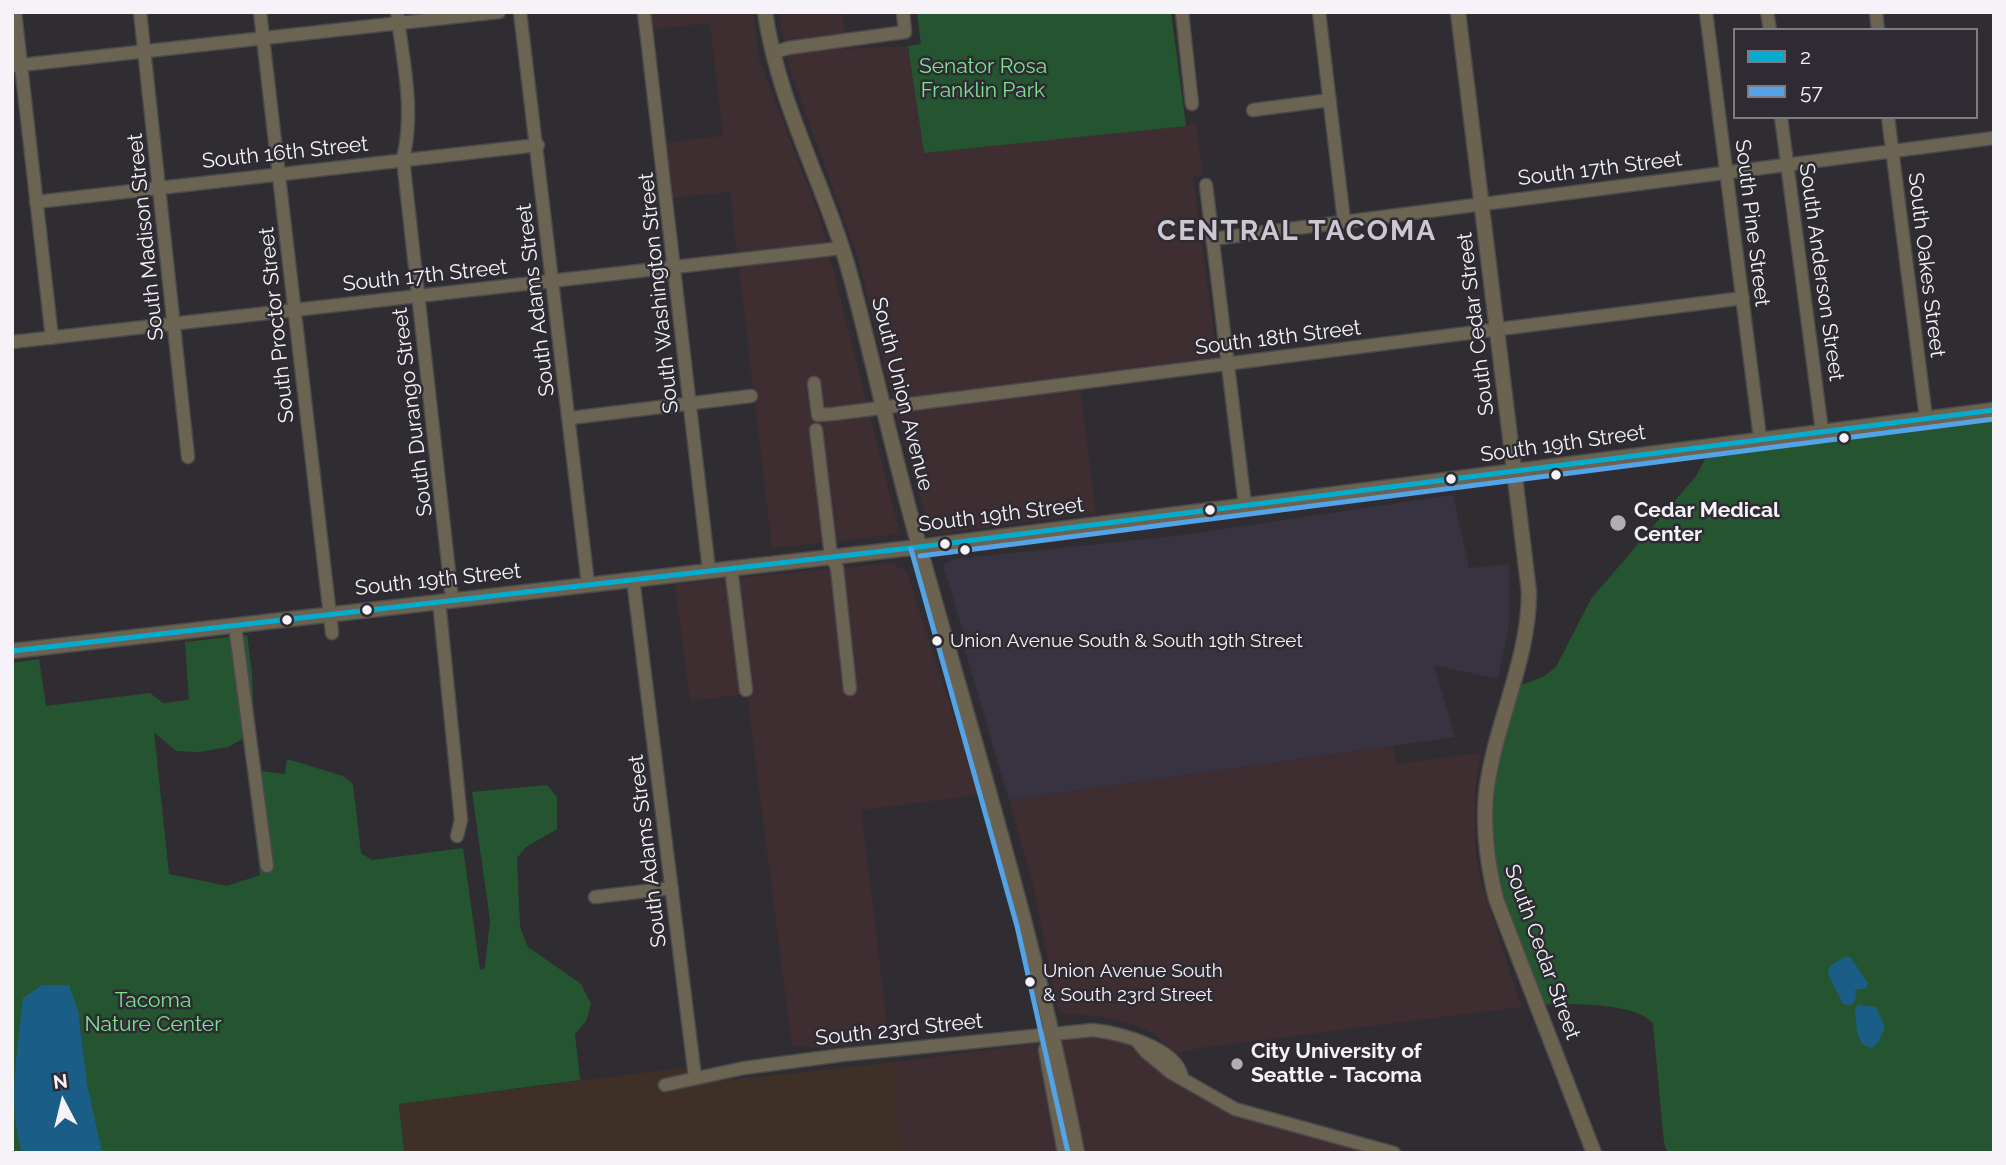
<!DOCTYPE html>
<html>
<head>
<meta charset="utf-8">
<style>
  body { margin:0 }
  #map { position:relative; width:2006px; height:1165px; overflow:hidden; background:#2f2d31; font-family:Raleway,sans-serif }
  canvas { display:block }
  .frame { position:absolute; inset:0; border:14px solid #f5f3f8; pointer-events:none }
  .legend { position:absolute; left:1733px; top:28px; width:245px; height:91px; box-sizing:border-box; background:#2e2b33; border:2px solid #7e7b82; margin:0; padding:9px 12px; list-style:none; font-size:21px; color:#f5f3f8 }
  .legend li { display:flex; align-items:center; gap:14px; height:35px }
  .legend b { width:35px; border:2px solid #7e7b82 }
  .north { position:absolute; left:28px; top:1067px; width:70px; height:70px; -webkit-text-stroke:5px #2e2b33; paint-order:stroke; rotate:353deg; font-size:19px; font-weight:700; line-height:28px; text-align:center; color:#f5f3f8 }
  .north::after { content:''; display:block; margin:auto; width:24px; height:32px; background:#f5f3f8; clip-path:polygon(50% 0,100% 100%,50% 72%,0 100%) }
</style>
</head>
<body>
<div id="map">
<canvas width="2006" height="1165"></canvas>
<div class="frame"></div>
<ul class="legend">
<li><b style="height:9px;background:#06acd0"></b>2</li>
<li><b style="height:9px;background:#53a3e8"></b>57</li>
</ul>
<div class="north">N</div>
</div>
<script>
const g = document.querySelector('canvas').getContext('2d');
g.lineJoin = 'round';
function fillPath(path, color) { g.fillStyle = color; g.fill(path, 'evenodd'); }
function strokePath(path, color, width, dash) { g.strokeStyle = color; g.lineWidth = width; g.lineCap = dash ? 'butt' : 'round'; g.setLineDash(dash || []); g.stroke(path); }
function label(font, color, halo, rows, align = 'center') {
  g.font = font + ' Raleway,sans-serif'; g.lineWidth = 5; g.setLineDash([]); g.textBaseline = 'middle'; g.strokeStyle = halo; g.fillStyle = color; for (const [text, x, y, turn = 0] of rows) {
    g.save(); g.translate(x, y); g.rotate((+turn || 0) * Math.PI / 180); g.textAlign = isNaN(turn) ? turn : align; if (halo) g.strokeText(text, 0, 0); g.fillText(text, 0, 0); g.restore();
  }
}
fillPath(new Path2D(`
  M636,12H753L759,59L820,218L900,534L772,548L730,192L673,198L666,143L723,136L710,23L638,31Z
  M779,12H842L847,49L908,46L924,153L1196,124L1203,175L1193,177L1217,357L893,400L858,257L788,64Z
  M1080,389L1096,513L931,535L896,413Z
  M892,563L906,571L980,795L861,810L889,1040L829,1048L792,1046L747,694L690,701L675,584Z
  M1393,746L1396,764L1481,753L1475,785V847L1481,881L1521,1007L1199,1048L1176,1054L1154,1034L1130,1023L1101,1016L1062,1014L1057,1006L1033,884L1009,800Z
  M1118,1032L1218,1101L1394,1153H1073L1051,1033Z
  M1034,1044L1039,1048L1058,1153H902L895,1096L897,1062Z`), '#3f2e31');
fillPath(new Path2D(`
  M1453,495L1469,568L1509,564V625L1498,679L1434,665L1455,737L1009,800L964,647L962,628L943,565L953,559L1175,536Z`), '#383340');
fillPath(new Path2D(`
  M897,1062L895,1096L902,1153H404L399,1104L690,1067L692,1084Z`), '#3f3027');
fillPath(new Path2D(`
  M917,12H1171L1186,126L924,153L908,46L921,44Z
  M1994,410V1153H1668L1664,1143L1653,1023C1635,1002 1564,1003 1536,1005L1496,899L1485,813L1518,686L1543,677L1556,667L1591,599L1696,476L1710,450Z
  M247,635L252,672L254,725L246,737L228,747L199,752L176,751L154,732L169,874L227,886L260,875L251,803L265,801L260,771L285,774L287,759L343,776L353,784L361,853L372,860L463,848L480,970L485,968L490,920L472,792L547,785L557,797V829L526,847L517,858L520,927L528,947L581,984L591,1004L586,1021L575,1034L580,1080L399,1104L404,1153H12V663L39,659L46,706L150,693L163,703L189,700L185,642Z`), '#255530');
fillPath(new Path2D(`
  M1844,957H1850L1868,983L1866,988L1855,990L1856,1000L1851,1005L1843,1004L1828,974L1830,966Z
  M42,985H69L78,1011L87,1084L102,1153H22C7,1104 18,1048 23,998Z
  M1859,1005L1876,1007L1885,1027L1878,1043L1871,1048C1854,1044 1857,1022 1855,1008Z`), '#1a5e88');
const minor = new Path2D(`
  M15,12L52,338
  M140,12L188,457
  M260,12L332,633
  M397,12C403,62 415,110 403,159L452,599
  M520,12L588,584
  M644,12L709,570
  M1182,12L1192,104
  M1319,12L1344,221
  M1706,12L1760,438
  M1767,12L1770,30
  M1876,12L1878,30
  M773,53L788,48L905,32L903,12
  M12,66L499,12
  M1253,110L1330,100
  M1781,117L1822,431
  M1888,117L1926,418
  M1206,185L1245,505
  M36,202L538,145
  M1212,239L1994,138
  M12,342L842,248
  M814,383L818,415L833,414L1743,298
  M570,418L751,396
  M816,430L831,556L837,568L850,689
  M731,568L746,690
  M633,579L695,1077
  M439,601L461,820L457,836
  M235,626L267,866
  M595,897L672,888
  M1137,1041L1146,1052L1170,1072L1235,1109L1394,1153
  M665,1085L744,1068L842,1055L1093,1030C1119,1033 1176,1047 1182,1077`);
const major = new Path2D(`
  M765,12C778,105 827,188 851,278C875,368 894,459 920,549C976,749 1038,948 1077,1153
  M1458,12L1529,592C1529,660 1496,721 1487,787C1482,825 1487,862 1496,899L1594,1153
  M12,651L919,547L1994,410
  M1051,1033L1046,1050L1065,1153`);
strokePath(minor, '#4b4a4c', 15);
strokePath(major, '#4b4a4c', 17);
strokePath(minor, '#6c6453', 12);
strokePath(major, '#6b6350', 14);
strokePath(new Path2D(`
  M12,651L919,547L1994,410`), '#06acd0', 5);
strokePath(new Path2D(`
  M911,549L1017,926L1068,1153
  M920,556L1994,419`), '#53a3e8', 5);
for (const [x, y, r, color] of [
  [1844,438,6,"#f5f3f8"],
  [1556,475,6,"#f5f3f8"],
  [1451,479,6,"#f5f3f8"],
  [1210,510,6,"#f5f3f8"],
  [1618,523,9,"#b0aeb2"],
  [945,544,6,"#f5f3f8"],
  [965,550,6,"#f5f3f8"],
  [367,610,6,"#f5f3f8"],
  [287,620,6,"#f5f3f8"],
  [937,641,6,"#f5f3f8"],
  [1030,982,6,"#f5f3f8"],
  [1237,1064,7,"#b0aeb2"]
]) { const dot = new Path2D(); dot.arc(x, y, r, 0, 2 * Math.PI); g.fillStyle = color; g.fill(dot); strokePath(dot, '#2e2b33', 2.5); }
label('19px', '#f5f3f8', '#2e2b33', [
  ["Union Avenue South & South 19th Street",950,641],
  ["Union Avenue South",1043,971],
  ["& South 23rd Street",1043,995]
], 'left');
label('21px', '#79e58f', '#2e2b33', [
  ["Senator Rosa",983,67],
  ["Franklin Park",983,91],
  ["Tacoma",153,1001],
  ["Nature Center",153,1025]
]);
label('21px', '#f5f3f8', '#2e2b33', [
  ["South 16th Street",285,153,-6],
  ["South 17th Street",1600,169,-7],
  ["South Pine Street",1752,223,83],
  ["South Madison Street",146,237,-96],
  ["South Oakes Street",1926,265,83],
  ["South Anderson Street",1821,272,82],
  ["South 17th Street",425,276,-6],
  ["South Washington Street",659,293,-96],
  ["South Adams Street",536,300,-97],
  ["South Cedar Street",1476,324,-97],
  ["South Proctor Street",277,325,-96],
  ["South 18th Street",1278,338,-7],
  ["South Union Avenue",902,394,76],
  ["South Durango Street",413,412,-97],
  ["South 19th Street",1563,444,-8],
  ["South 19th Street",1001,515,-7],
  ["South 19th Street",438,580,-6],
  ["South Adams Street",648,851,-97],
  ["South Cedar Street",1542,952,70],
  ["South 23rd Street",899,1030,-6]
]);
label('bold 21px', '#f5f3f8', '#2e2b33', [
  ["Cedar Medical",1634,511],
  ["Center",1634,535],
  ["City University of",1251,1052],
  ["Seattle - Tacoma",1251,1076]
], 'left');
g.letterSpacing = '2px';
label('bold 28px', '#cbc8d2', '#2e2b33', [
  ["CENTRAL TACOMA",1297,232]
]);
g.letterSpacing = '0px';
</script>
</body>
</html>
